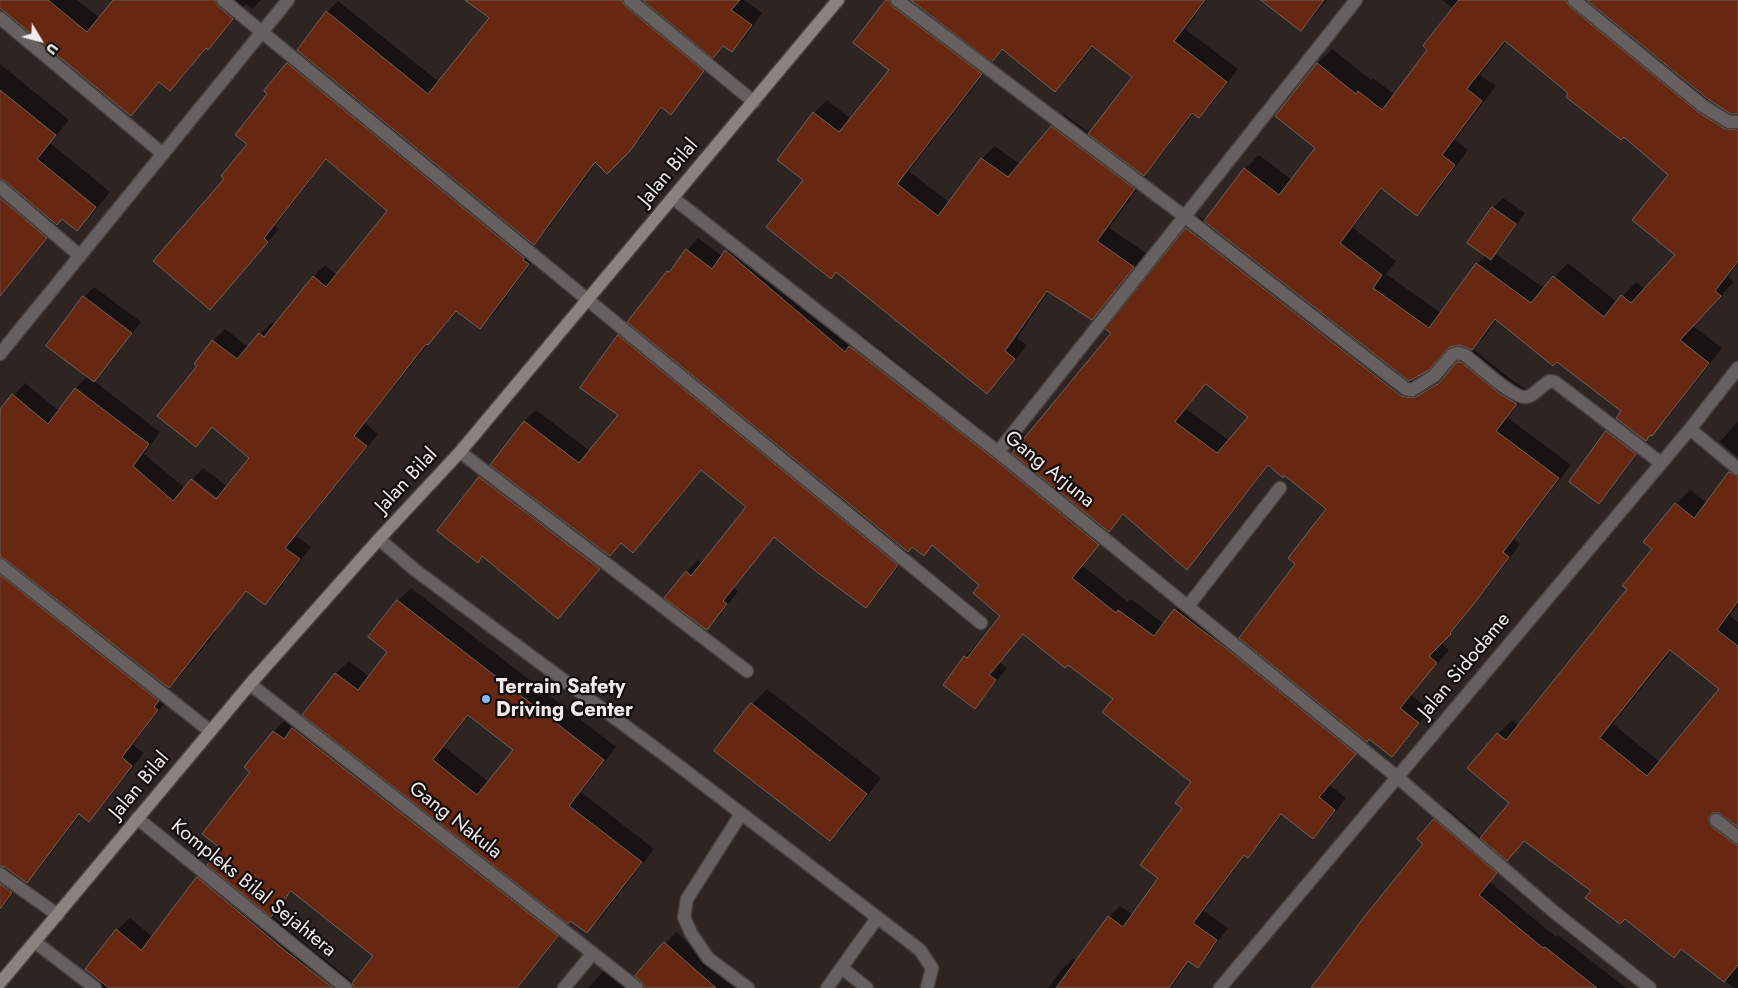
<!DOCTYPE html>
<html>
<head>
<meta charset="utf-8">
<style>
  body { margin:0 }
  #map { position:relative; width:1738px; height:988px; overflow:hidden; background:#2e2522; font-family:Jost,sans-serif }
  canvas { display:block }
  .north { position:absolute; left:15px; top:15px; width:50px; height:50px; -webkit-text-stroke:4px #130f0e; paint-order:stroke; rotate:127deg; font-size:14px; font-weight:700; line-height:20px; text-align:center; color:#f1eae8 }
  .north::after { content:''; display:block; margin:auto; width:18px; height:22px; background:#f1eae8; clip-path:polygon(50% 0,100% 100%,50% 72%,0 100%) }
</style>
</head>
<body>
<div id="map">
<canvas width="1738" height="988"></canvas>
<div class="north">U</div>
</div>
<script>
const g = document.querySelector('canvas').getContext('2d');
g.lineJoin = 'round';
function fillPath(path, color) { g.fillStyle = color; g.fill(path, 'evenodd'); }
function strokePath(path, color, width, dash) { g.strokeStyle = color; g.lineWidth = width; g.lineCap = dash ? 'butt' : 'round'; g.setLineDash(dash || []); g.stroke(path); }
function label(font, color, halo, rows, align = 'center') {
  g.font = font + ' Jost,sans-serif'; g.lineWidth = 4.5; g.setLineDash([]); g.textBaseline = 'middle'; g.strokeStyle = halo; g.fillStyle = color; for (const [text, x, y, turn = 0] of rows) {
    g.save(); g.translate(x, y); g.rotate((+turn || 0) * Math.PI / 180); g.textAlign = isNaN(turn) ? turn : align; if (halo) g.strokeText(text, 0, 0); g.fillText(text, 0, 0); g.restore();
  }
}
fillPath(new Path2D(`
  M0,0H77L100,18L114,0H261L252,9L246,4L221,35L208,48L207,47L183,77L170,90L160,81L131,115L0,8Z
  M467,0H744L762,13L743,40L732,51L725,45L712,58L714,59L682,102L671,113L663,107L641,138L607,172L597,162L545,232L533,244L535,246L534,248L539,252L492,316L480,327L458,311L428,344L365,423L378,434L296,536L311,547L277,592L265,604L247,590L214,631L216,632L181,675L169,687L170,688L165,694L169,697L133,745L144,753L101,808L89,820L81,814L39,869L27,882L24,880L0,911V571L2,572L11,562L0,530V411L25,383L59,411L76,388L88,376L84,297L94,287L141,322L104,370L94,381L160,432L144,454L185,488L221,503L222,501L193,479L203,468L228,487L251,458L213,426L196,445L199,366L213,341L225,329L248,347L272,322L275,325L313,277L325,265L337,275L389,210L327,159L275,226L279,229L222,296L226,179L249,144L269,94L287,64L300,51L298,50L327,12L338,1L439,82L491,18Z
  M890,0H893L911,14L920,5L921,0H1207L1185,29L1238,69L1211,105L1199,117L1194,113L1156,162L1144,174L1147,176L1109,228L1146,253L1104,306L1092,319L1049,291L1017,338L1027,345L1000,379L987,392L837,271L831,278L805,180L778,159L814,113L827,100L851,119L891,70L879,11ZM1094,46L1134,77L1090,133L1064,114L1020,164L994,146L982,159L950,203L909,171L994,61L992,60L1003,49L1055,91L1067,79Z
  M1263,0H1327L1315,15L1301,29Z
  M1442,0H1738V263L1728,276L1734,282L1693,326L1722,348L1666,420L1652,434L1557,361L1497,319L1486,335L1471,350H1474L1513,381L1529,391L1508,418L1571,465L1514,539L1520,544L1488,587L1461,619L1462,620L1441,643L1449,650L1411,695L1430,710L1404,743L1392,756L1369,738L1366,741L1329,785L1346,798L1324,826L1313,837L1283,814L1259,845L1247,857L1245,855L1204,911L1228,928L1209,954L1198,966L1190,961L1171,988H1048L1062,969L1073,958L1077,961L1109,917L1120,906L1133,915L1160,878L1193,782L1114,698L1024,633L1000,662L1007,668L986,695L975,707L945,684L965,657L1002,616L981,585L934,544L924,554L913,546L907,551L909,553L878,594L866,606L775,536L734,588L738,591L719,617L707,628L686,572L698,560L702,563L747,507L702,470L645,539L633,551L622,543L610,554L612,555L571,605L558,618L483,555L478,561L439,531L480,477L492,465L524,421L536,410L590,451L620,414L619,336L631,324L668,272L698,238L722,256L737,239L856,341L862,335L1013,454L1113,333L1107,329L1187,229L1199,216L1206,221L1245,169L1259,155L1292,180L1317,147L1276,116L1318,63L1332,49L1371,80L1373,78L1395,95L1429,50L1454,9ZM1507,41L1670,175L1676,255L1645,289L1636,282L1617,302L1568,263L1544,288L1496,254L1525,213L1503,198L1493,208L1486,255L1477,264L1441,313L1386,274L1396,261L1353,228L1383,188L1417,214L1431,200L1468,150L1455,140L1496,86L1480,75ZM1460,344L1472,349L1449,373L1430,385L1414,383L1410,380L1443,354L1450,346ZM1207,384L1249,417L1230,441L1186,409ZM1269,465L1284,474L1328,509L1297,563L1240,639L1186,598L1175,610L1164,624L1131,599L1128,602L1083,566L1109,532L1108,531L1125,514L1187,568L1199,556Z
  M0,64L69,120L50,143L110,192L91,215L76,229L63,218L59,222L60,223L0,297Z
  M1738,421V457L1720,442Z
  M1617,422L1645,443L1609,492L1599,502L1607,432Z
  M1738,464V605L1730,616L1738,622V988H1734L1682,948L1674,956L1592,891L1525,840L1507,859L1508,860L1490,882L1556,937L1558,935L1626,988H1318L1425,844L1434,820L1447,808L1482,838L1510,802L1498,734L1512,720L1519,726L1629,589L1654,549L1645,542L1676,504L1690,490L1707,503ZM1672,650L1721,688L1660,762L1613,724Z
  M411,588L616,747L581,792L654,849L600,919L587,932L571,919L568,922L570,923L517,988H97L102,983L86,969L117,930L130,918L153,937L198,878L211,866L221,848L252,772L246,767L274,731L286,719L296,726L306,716L304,715L336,673L349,661L370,677L389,652L398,601ZM469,715L514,749L489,782L444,747ZM293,891L375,955L354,983L271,915Z
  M767,689L881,778L845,825L830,840L752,704Z
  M676,932L740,988H588L609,965L631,983Z`), '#0007');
const building = new Path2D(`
  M0,0H48L87,32L113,0H215L218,6L233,19L208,50L206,48L170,91L159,82L131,116L0,8Z
  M465,0H622L625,6L704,71L671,115L661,107L630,151L607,174L595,162L534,245L297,50L326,11L428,94L489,18Z
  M643,0H740L731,10L752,25L732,52L723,46L713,58Z
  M886,0H889L892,6L982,74L897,184L938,216L981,158L1008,177L1051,126L1135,189L1097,241L1134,267L1092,320L1047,291L1005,351L1015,359L987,394L836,272L831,279L766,227L803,180L777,160L813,112L839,132L889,70L853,43Z
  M911,0H1205L1174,41L1227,82L1199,118L1192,113L1144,176L1088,134L1132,77L1092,46L1055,92L1002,49L992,62Z
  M1261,0H1324L1301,31Z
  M1459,0H1566L1569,6L1698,112L1725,129L1738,130V261L1715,291L1721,296L1680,340L1709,363L1652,436L1650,435L1646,441L1616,418L1621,411L1557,362L1553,366L1495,319L1472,350L1460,345L1449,347L1429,370L1409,381L1204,221L1244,168L1279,195L1315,148L1275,116L1317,63L1356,94L1358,91L1382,110L1427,50L1423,46ZM1505,41L1568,93L1566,97L1621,140L1624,137L1668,175L1632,220L1675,255L1631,303L1621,295L1604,317L1553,276L1531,303L1476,263L1429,328L1373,288L1382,275L1340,243L1381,188L1417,216L1455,165L1442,155L1482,101L1467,89Z
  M1587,0H1738V114H1731L1708,99Z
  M287,63L524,258L523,260L529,264L480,329L456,311L428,345L426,344L354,436L367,446L285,548L300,559L265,605L246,591L169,688L5,559L0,557V409L12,394L48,424L75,388L149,444L133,466L173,501L191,479L216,499L249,458L212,427L196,447L157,416L197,366L194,364L212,340L237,359L259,333L264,337L313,276L326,287L387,211L326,159L264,238L268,242L210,310L153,261L224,179L221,176L247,144L235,135L267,94L264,91Z
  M0,90L56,135L37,159L96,207L77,231L62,219L57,225L5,181L0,179Z
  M0,198L47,238L0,296Z
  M1492,207L1516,224L1491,260L1467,243Z
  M1186,228L1401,396L1411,398L1416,397L1439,383L1457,362H1461L1500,394L1517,404L1496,431L1559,478L1503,552L1509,557L1476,601L1450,633L1451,634L1429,656L1437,663L1400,708L1419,723L1392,757L1369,739L1367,742L1239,638L1295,564L1288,558L1326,509L1284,475L1283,478L1268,465L1187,570L1123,514L1109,532L1012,453L1111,333L1105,329ZM1206,384L1248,417L1217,453L1175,422Z
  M686,249L712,269L725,250L845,352L849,346L993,458L1099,545L1072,578L1116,613L1118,610L1154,636L1174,609L1227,649L1356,754L1319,797L1335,810L1313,839L1281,814L1248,858L1244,855L1193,923L1217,940L1198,968L1188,961L1169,988H1056L1108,916L1123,927L1158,878L1140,865L1182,808L1175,803L1191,782L1102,712L1113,699L1068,665L1065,668L1023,634L989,675L996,680L975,709L943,685L964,656L967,658L1000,616L973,593L979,585L932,545L924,556L912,547L908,552L627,322L667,271L669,272Z
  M83,296L132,333L94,382L46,346Z
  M618,335L898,565L866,608L818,573L774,537L723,601L727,604L707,630L664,598L686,571L691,576L746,507L701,470L633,553L621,543L610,556L490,465L524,421L579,463L618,415L580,388Z
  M1606,431L1636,454L1599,504L1569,482Z
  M1729,472L1738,477V601L1717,630L1738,646V827L1718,812L1712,813L1708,819L1711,826L1733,843L1738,845V965L1724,982L1681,949L1674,958L1625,919L1620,924L1585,898L1591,891L1524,841L1507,861L1480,838L1509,803L1467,768L1497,733L1506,740L1627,589L1622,586L1652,549L1643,542L1675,503L1694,518ZM1670,650L1719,689L1647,776L1600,738Z
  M479,477L600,569L558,619L482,556L478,563L437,531Z
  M0,575L159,701L154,707L158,710L122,757L132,766L89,822L79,814L27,883L5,867L0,866Z
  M397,600L604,760L569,806L642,862L587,933L570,921L568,924L302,715L335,673L358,690L387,652L368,637ZM468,715L513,750L477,795L433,760Z
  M751,703L867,794L830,841L714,751Z
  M292,728L558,936L517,988H354L352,983L373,956L291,891L271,917L207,865L220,848L202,834L250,772L244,767L273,731L284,739Z
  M1434,819L1497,873L1479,895L1543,948L1545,947L1597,988H1311L1365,916L1423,844L1417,839Z
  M197,877L288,953L333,988H109L85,969L116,929L141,950Z
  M0,884L12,893L0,909Z
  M664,942L716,988H645L642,982L635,976Z`);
fillPath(building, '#672711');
strokePath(building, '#6e635f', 1);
const lane = new Path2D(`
  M460,452L747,671
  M379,539L415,570L670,759L920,950L932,968L927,988
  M741,814L687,899L684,917L691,933L708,958L748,988
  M137,818L346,988
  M842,968L867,988
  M827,988L877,918`);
const street = new Path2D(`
  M223,0L981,623
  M630,0L754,102
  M897,0L1184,216L1406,389L1412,390L1434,376L1452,355L1458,353L1465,355C1475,363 1515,400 1527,397C1535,395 1542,385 1550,381L1555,382L1661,463
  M1574,0L1703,106L1729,122H1738
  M0,18L163,154
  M0,187L80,256
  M673,198L998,452L1397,777L1553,911L1650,988
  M0,354L288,0
  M1690,429L1738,469
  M998,452L1356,0
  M0,565L210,731
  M1188,606L1280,488
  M250,684L637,988
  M1716,820L1738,837
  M0,874L58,915
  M35,942L95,988
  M564,988L593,953
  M1220,988L1690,429L1738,368`);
const secondary = new Path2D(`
  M0,983L250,684L379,539L460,452L838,0`);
strokePath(lane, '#49413e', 15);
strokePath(street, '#49413e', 15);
strokePath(secondary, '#49413e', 15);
strokePath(lane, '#666160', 12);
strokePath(street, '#666160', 12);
strokePath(secondary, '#8a827f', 12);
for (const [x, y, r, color] of [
  [486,699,5,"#7fbdfa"]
]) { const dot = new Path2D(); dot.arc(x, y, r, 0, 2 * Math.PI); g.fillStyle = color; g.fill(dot); strokePath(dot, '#130f0e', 2); }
label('20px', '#f1eae8', '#130f0e', [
  ["Jalan Bilal",669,173,-50],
  ["Gang Arjuna",1049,470,39],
  ["Jalan Bilal",407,481,-47],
  ["Jalan Sidodame",1465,666,-50],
  ["Jalan Bilal",140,786,-50],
  ["Gang Nakula",455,821,38],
  ["Kompleks Bilal Sejahtera",253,889,39]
]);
label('bold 20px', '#f1eae8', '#130f0e', [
  ["Terrain Safety",496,688],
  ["Driving Center",496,711]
], 'left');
</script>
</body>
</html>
